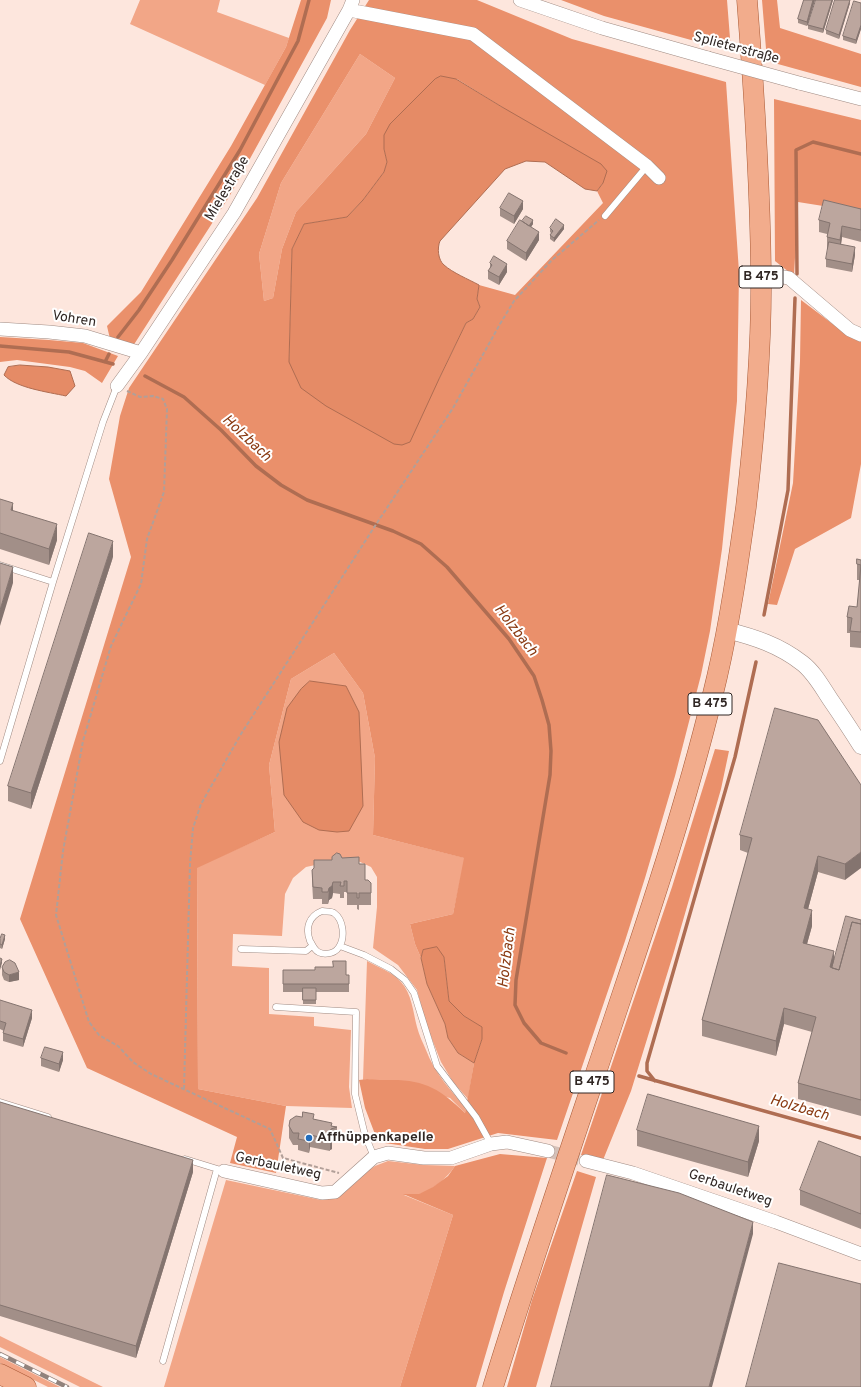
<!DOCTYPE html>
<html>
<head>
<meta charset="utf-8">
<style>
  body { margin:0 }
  canvas { display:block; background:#fde6dd }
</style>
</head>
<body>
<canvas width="861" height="1387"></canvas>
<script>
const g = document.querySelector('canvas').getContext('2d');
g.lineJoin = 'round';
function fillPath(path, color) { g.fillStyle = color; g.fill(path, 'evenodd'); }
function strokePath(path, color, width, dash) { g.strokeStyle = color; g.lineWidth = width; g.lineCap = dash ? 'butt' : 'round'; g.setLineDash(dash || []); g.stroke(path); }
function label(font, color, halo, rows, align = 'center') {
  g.font = font + ' Overpass,sans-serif'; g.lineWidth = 4; g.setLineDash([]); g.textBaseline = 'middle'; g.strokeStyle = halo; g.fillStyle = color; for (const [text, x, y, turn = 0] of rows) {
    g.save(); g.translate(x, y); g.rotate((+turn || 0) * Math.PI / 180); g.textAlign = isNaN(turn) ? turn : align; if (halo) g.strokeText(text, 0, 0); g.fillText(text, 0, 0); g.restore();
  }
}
fillPath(new Path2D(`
  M140,0H220L217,12L289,38L286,47L265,85L130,24Z
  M360,54L395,78L366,134L296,212L282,249L273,298L264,301L259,254L281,183Z
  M334,653L363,693L375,758L373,835L465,858L453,914L410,924L415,944L421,958L427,984L445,1024L448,1038L458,1053L474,1063L468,1099L453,1082L441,1062L426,1024L417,990L398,965L373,948L377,907V877L371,867L358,861H334L306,867L293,878L285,894L282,936L233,934L232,966L269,968V1014L314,1017V1026L351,1030L349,1087L352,1108L286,1106L198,1089L197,867L275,832L269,765L291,679Z
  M367,961C378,967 392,972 401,982C412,994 413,1012 417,1027C419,1035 423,1043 426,1050C434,1072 451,1091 466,1108L465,1113L450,1098L377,1081L367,1079L363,1080Z
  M388,1161L424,1165L455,1166C447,1178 434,1189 420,1194C416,1196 409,1194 404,1195L453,1215L400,1387H164L226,1180L321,1200L335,1198L359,1177L375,1166Z
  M0,1336L103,1387H80L0,1347Z
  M0,1357L60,1387H48L0,1363Z`), '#f2a687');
fillPath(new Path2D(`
  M301,0H331L327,18L229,197L133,346L110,339L107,326L141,292L231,146L286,47Z
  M369,0H477L572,39L726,82L739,272L737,401L722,549L710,631L701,675L675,776L645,878L625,941L557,1140L498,1133L448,1149H425L378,1142L365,1108L359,1080L367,1079C376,1080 383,1080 392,1080C426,1080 441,1090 465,1113L474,1063L482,1039V1028L464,1016L449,1001L444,957L423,950L421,958L415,944L410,924L453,914L464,858L373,835L375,758L363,693L334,653L291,679L269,765L275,832L197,868L198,1089L286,1106L276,1173L230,1163L237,1137L87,1068L20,919L131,557L109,479L120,416L129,388L257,198L350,30ZM360,54L395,78L366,134L296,212L282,249L273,298L264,301L259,254L281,183ZM457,79L502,107L603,183L597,191L603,203L515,295L479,285L477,299L480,307L473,319L466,323L439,379L289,362L292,249L304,224L347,217L363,200L384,172L387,162L384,149Z
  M561,0H727L731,51L604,16Z
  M762,0H777L780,28L861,54V87L767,61Z
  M774,99L861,120V212L798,202L794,276L775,261Z
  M801,300L846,334L861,341V464L851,518L795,549L777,605L768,604L793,483L800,361Z
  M0,337L49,340L83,343L118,356L102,383L85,371L70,367L17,360L0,362Z
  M715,749L729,751L721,789L673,955L631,1091L603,1160L581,1155L672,887Z
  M500,1154L547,1158L504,1292L476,1387H400L453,1215L403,1194H419L433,1187L448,1176L455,1166Z
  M577,1171L596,1177L536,1387H507L532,1300Z`), '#ea906b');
const water = new Path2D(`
  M441,76L456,79L502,107L601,164L607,171L603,183L597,191L585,189L545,162L526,161L505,169L440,241C437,248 438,260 444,265C453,273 468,279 479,285L477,299L480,307L473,319L466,323L439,379L410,442L402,445L394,444L326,406L301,388L289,362L292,249L304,224L347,217L363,200L384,172L387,162L384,149V135L390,124L435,79Z
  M20,365L48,367L70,371L75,386L66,396C48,392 16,388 4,375L8,367Z
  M310,681L346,686L359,712L363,806L349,831L337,832L319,830L303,822L284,795L279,742L287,708L301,689Z
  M437,947L444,957L449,1001L464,1016L482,1027V1039L474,1063L458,1053L448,1038L445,1024L427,984L421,958L423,950Z`);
fillPath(water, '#e58b66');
strokePath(water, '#af6d52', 1);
strokePath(new Path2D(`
  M797,274L796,150L813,142L861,154
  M118,337L139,310L172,260L240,150L298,41L309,0
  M0,346L69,352L113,364
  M105,362L109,354
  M145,376L184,397L221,430L256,466L281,485L307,500L393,531L421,544L447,567L509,639L534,676L542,700L549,725L551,751L550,775L516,980L515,1005L524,1023L541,1043L566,1053
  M764,615L788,490L795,298
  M639,1076L861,1138
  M655,1081L647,1071V1063L735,757L756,662`), '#af6d52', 3.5);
strokePath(new Path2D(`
  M548,1151L586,1161`), '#d4c0b8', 13, [13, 6]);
const service = new Path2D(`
  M605,216L647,166
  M0,565L53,582
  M0,761L53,582L103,422L117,386
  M322,911C326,912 331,911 334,913C344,920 345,938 339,947C334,955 320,956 315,949C313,947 312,944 310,941C305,928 309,916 322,911Z
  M340,946L364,955L391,969L405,980L414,993L437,1066L476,1117L491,1144
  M241,949L306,951L312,946
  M276,1007L356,1012L355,1094L365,1135L374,1157
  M0,1102L48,1117
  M185,1159L224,1171
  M163,1361L217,1169`);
const minor = new Path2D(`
  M520,0L602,28L708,58
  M349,10L473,34L647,166L659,178
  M799,83L861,99
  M761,273L789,278L850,330L861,335
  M0,329L49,332L85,336L141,353
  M117,386L141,353L234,213L349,10L353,0
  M586,1161L633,1173L776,1222L861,1254
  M224,1171L322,1193L335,1192L374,1157L388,1153L424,1158H451L491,1144L507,1142L548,1151`);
const tertiary = new Path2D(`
  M726,630C754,637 779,645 802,663C814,672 822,687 830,699C841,715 851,730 861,746`);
const primary = new Path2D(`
  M0,1374L26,1387
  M493,1387C534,1254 579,1124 623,992C658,888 692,784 717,677C730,621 738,564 746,507C755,429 762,351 761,272C760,181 754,90 747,0`);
strokePath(service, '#a08b83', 7);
strokePath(minor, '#a08b83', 14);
strokePath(tertiary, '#a08b83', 17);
strokePath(primary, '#a95a36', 21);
strokePath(new Path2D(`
  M127,391L140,397L153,396L163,399L167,409L164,492L147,539L141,584L111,646L83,741L63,851L56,915L89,1022L99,1035L118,1046L133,1062L151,1074L270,1129L283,1158L339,1173
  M184,1089L190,864L193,828L201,804L241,734L373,529L453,408L500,324L514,301L552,260L599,220`), '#b19f98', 2, [4, 2]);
strokePath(service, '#fff', 6);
strokePath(minor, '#fff', 13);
strokePath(tertiary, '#fff', 16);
strokePath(primary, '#f2ac8c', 20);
const rail = new Path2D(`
  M0,1354L67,1387`);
strokePath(rail, '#91827c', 4.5);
strokePath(rail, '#fff', 3, [9]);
const minorBridge = new Path2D(`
  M708,58L799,83`);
strokePath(minorBridge, '#a08b83', 14, []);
strokePath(minorBridge, '#fff', 13);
fillPath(new Path2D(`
  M804,0H815L807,26L798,23V19Z
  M833,0L823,33L808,29V25Z
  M850,3L839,39L826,34V30Z
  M861,3V29L856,44L843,40V36Z
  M500,208L523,209L514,224L500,216Z
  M861,209V242L842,237L841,244L855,255L852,272L826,267V259L828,250L827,249V234L819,232V220Z
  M522,221L533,224L531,227L539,240L526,261L507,249V241Z
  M550,228L564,229L554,242L550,239V235L551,233L550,232Z
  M490,263L507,272L499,285L488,279V271L490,269Z
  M0,499L13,511L57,540L49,565L0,549Z
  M113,557L31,809L8,801V786Z
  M861,560V648L850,647V633H847V617L857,607L860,580H857V564Z
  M861,785L845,880L818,872L808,909L812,926L807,944L834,959L861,920V1116L798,1099V1083L812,1032L784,1024L776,1056L702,1036V1020L748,853L740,850V835Z
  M342,858L359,864L365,880L371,883V905H359V910L357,909V905H347V892H344V898H340V894L333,893L332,898L329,900L328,904H322V899H313L312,881V870L332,860Z
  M0,939H5L2,949L0,948Z
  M2,967L19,980L9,982L4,980L2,975Z
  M333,967L346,975H349V992H316V1004H303V992H283V970H315Z
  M0,1000L32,1018L23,1047L3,1041V1033L4,1031L0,1029Z
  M41,1058L63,1060L59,1072L41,1066Z
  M0,1102L193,1172L136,1358L0,1316Z
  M314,1119L332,1126L337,1127V1139L332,1140V1149L330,1150V1151L310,1147L309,1153L298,1150V1145H293L289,1138V1126Z
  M637,1130L759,1141L748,1177L637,1146Z
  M861,1157V1229L800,1205V1190Z`), '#a28f88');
fillPath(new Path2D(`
  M813,0H815L807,26V22Z
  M832,0H833L823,33V29Z
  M850,0V3L839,39V35Z
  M861,25V29L856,44V40Z
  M523,201V209L514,224V216Z
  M533,220V224L527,233V229Z
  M564,225V229L554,242V238Z
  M842,226V237L840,252V240Z
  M539,232V240L526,261V253Z
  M855,247V255L852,272V264Z
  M507,264V272L499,285V277Z
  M13,503V519L11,510Z
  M57,524V540L49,565V549Z
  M113,541V557L31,809V793Z
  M13,567V583L0,626V610Z
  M861,852V868L845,880V864Z
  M818,856V872L804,924V908Z
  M333,882V893L332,898L329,900L328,904L329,888Z
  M812,910V926L803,958V943Z
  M5,935V939L2,949V945Z
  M834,951V967L832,975L830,967Z
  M2,959V963L0,970V966Z
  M19,972V980L9,982V975Z
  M784,1008V1024L776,1056V1041Z
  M32,1010V1018L23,1047V1039Z
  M63,1052V1060L59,1072V1064Z
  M759,1126V1141L748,1177V1162Z
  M331,1129V1138L332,1137V1149L330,1150V1139H329Z
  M310,1135V1147L309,1153V1141Z
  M193,1160V1172L136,1358V1346Z
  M753,1222V1234L712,1387H709Z`), '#84746f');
const building = new Path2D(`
  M804,0H813L807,22L798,19Z
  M816,0H832L823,29L808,25Z
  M835,0H850L839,35L826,30Z
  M854,1L861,3V25L856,40L843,36Z
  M509,193L523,201L514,216L500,208Z
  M824,200L861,209V230L842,226L840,240L827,237L830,223L819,220Z
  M526,216L533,220L529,226L522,221Z
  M556,219L564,225L554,238L550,235L553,231L550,228Z
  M520,220L539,232L526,253L507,241Z
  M829,242L855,247L852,264L826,259Z
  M494,256L507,264L499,277L488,271L492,265L490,263Z
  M0,499L13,503L11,510L57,524L49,549L0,533Z
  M89,533L113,541L31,793L8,786Z
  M857,559L861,560V632L850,631L852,618L847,617L849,606L857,607L861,565L857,564Z
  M0,563L13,567L0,610Z
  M775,708L818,720L861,785V852L845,864L818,856L804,908L812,910L803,943L834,951L830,967L839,970L852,922L861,924V1100L798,1083L816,1017L784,1008L776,1041L702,1020L752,838L740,835Z
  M337,853L340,854L342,858L359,857V864H365V880H368L371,883V893H359V898H357V893H347V881H344V886H340L341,882H333L332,886L329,888L328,892H322V888L313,887L312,870L314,868V860H332V857Z
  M846,916L861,920V924L852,922L839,970L832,968Z
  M2,934L5,935L2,945L0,944V939Z
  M0,958L2,959L0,966Z
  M10,960L15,963L19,972L9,975L4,972L2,967L5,962Z
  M333,961H346V975H349V984H283V970H315V967H333Z
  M303,988H316V1000H303Z
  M0,1000L32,1010L23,1039L3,1033L6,1023L0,1021Z
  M45,1047L63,1052L59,1064L41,1058Z
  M648,1094L759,1126L748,1162L637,1130Z
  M0,1102L193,1160L136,1346L0,1305Z
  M303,1112L314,1114L313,1119L332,1123L331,1126L337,1127L331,1129L330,1133L332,1134V1137L329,1138L330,1139L310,1135L309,1141L298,1139L299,1133H293L289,1126L290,1120L296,1116L302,1117Z
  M819,1141L861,1157V1214L800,1190Z
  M607,1175L679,1193L753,1222L709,1387H551Z
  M779,1263L861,1284V1387H746Z`);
fillPath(building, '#bca69e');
strokePath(building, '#84746f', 1);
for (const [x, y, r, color] of [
  [309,1138,4,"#226dbd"]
]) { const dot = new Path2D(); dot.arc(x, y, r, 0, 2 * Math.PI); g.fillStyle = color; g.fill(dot); strokePath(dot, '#fff', 1.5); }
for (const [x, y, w] of [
  [761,277,44],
  [710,704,44],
  [592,1082,44]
]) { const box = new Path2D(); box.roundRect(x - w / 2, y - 11, w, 22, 3); g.fillStyle = '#fff'; g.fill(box); strokePath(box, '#302724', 1); }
label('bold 13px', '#302724', null, [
  ["B 475",761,277],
  ["B 475",710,704],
  ["B 475",592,1082]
]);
label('14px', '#302724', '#fff', [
  ["Splieterstraße",736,49,15],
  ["Mielestraße",228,189,-59],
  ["Vohren",74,320,9],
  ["Gerbauletweg",278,1167,12],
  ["Gerbauletweg",730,1189,19]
]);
label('bold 14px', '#302724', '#fff', [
  ["Affhüppenkapelle",317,1138]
], 'left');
label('italic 15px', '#8a3a12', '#fff', [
  ["Holzbach",246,439,43],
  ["Holzbach",515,631,52],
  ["Holzbach",508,958,-83],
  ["Holzbach",799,1109,16]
]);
</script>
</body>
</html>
